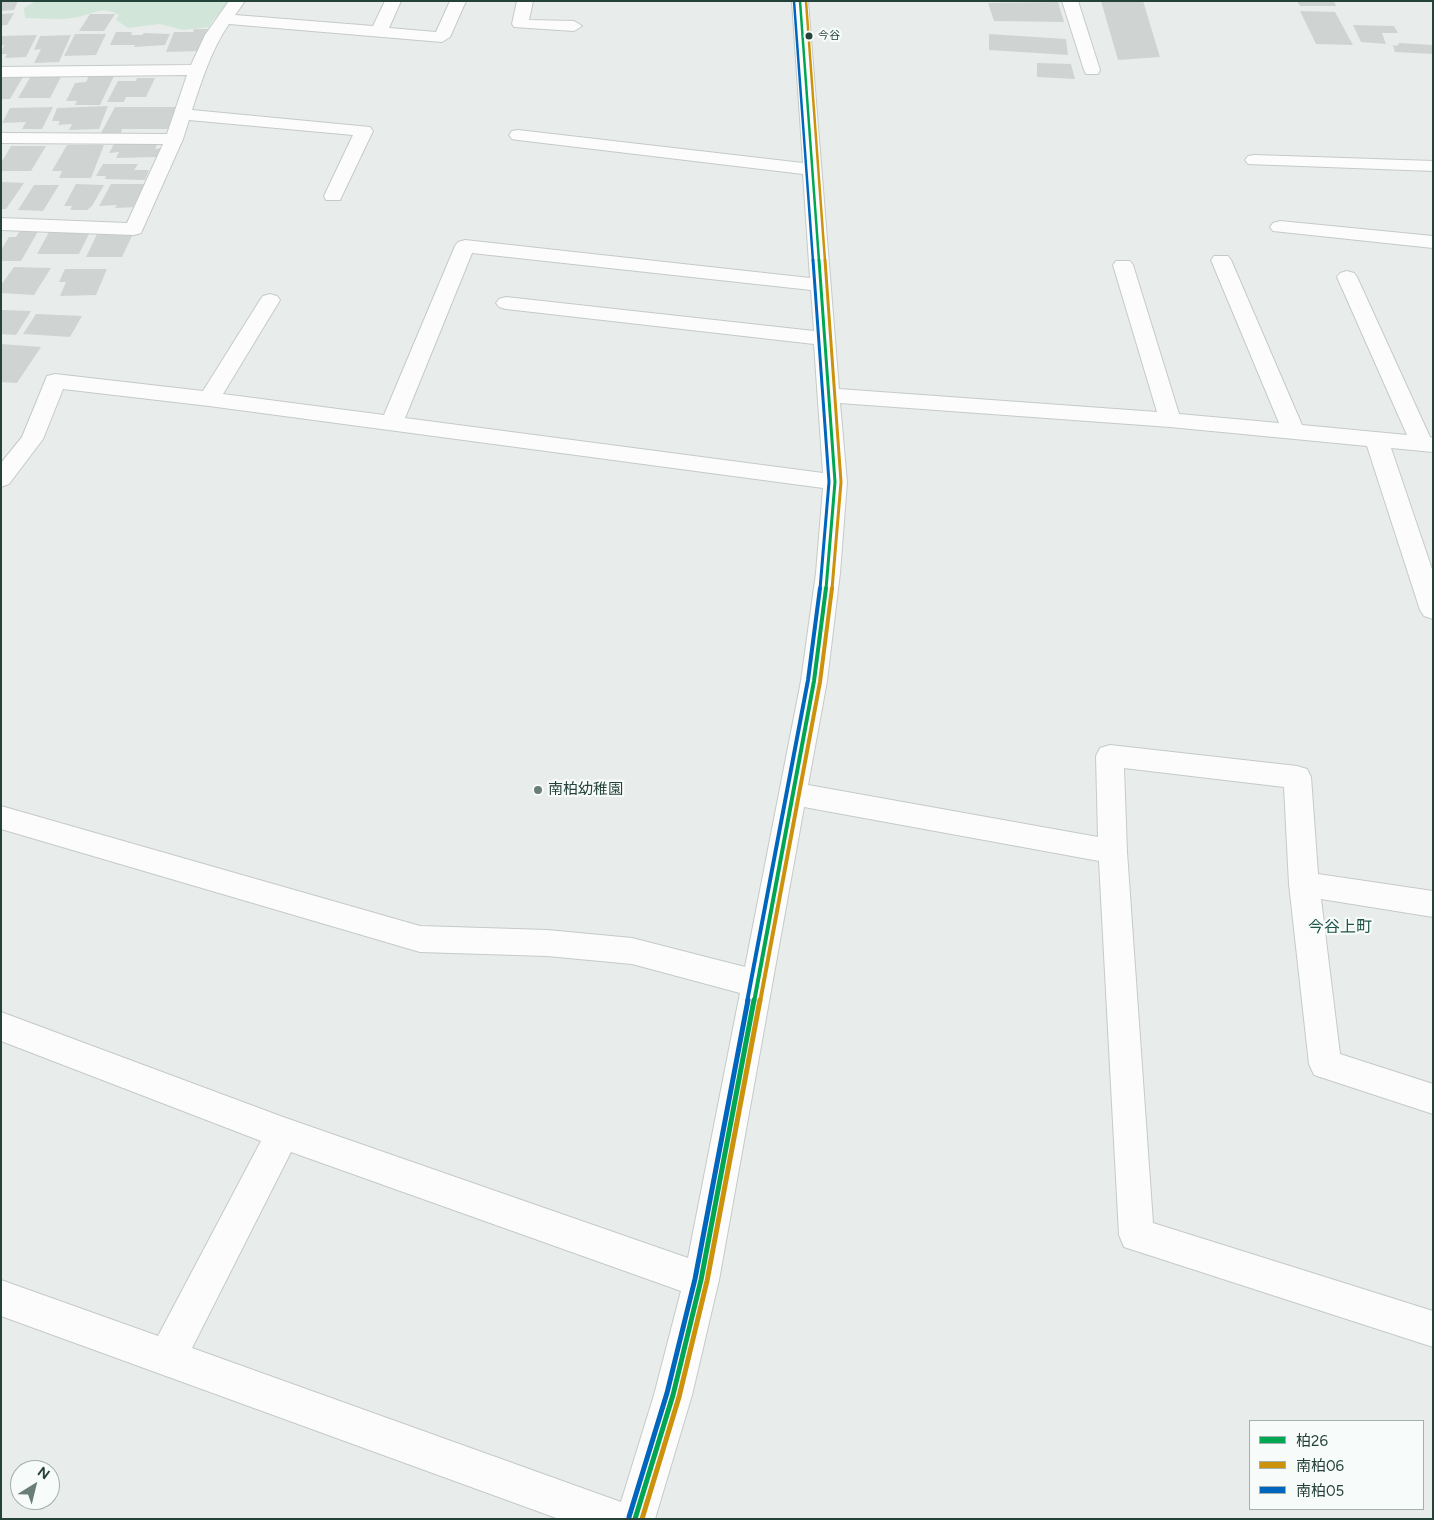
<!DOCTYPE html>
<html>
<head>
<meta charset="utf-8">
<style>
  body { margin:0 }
  #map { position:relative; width:1434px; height:1520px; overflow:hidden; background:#e8edeb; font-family:Figtree,"Noto Sans JP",sans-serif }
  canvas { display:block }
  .frame { position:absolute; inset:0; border:2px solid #24423a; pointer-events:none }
  .legend { position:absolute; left:1249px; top:1420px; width:175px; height:90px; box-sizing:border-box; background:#f7fbf9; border:1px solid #a3b1ad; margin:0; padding:6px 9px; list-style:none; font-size:15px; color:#24423a }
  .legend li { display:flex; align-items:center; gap:10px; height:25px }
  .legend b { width:25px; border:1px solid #a3b1ad }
  .north { position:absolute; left:10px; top:1460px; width:50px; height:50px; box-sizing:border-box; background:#f7fbf9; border:1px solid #a3b1ad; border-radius:50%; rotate:36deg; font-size:14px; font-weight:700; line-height:20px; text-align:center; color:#24423a }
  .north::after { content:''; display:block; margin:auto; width:18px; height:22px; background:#697e78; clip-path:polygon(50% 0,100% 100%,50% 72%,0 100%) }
</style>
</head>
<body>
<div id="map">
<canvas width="1434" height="1520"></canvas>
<div class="frame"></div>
<ul class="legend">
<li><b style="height:6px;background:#00a651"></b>柏26</li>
<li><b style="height:6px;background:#cd920c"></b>南柏06</li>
<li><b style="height:6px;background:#0065bd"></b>南柏05</li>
</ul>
<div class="north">N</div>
</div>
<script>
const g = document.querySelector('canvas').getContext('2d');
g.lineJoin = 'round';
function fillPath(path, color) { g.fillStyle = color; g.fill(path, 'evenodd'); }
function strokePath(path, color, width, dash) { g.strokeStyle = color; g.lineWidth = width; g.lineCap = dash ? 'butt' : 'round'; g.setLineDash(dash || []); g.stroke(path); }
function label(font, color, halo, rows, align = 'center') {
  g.font = font + ' Figtree,"Noto Sans JP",sans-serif'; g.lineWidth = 4.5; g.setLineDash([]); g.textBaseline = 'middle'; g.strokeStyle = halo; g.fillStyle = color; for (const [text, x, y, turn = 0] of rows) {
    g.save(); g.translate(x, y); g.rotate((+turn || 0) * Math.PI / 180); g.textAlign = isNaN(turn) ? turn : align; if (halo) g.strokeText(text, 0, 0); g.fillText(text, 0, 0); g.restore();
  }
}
fillPath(new Path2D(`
  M36,1H231L213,20L209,27L183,30L160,24L128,28L116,20L119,15C100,4 91,16 73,18C58,20 41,18 25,18L24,8Z`), '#d1e6d8');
fillPath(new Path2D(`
  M1,1H18L14,10L1,11Z
  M1101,1H1143L1160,57L1118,60Z
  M1297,1H1334L1336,6H1300Z
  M1058,2L1064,22L994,21L988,3Z
  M1300,11L1335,12L1353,45L1316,44Z
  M14,13L7,25H3L1,28V14Z
  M90,14H115L104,31H79Z
  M1353,25L1394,26L1398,33H1382L1386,44L1361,42Z
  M194,29H212L199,51L166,52L174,32H193Z
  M116,32H132L131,35H142L144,33L170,34L165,45L134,47L135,45H110Z
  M75,34H106L96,55L64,56Z
  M989,34L1066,39L1068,55L989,50Z
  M37,35L26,57L5,58L7,54H1L4,45H1L2,36Z
  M71,35L59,62L34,63L41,49L34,50L40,36Z
  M1399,43L1433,45V54L1395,52L1393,45L1397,46Z
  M1037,63L1071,64L1075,79L1037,77Z
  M62,75L50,98H18L31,76Z
  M89,76H114L100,105H75L77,101H66L75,83L86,82Z
  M1,77H23L10,99H1Z
  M137,78H155L146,97H126L124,102H107L118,81H136Z
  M108,106L99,129L69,130L72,124L58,125L60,121H52L57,108Z
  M53,107L42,129H22L26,122L2,123L10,108Z
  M115,107H178L168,129H122L121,133H101Z
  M158,143L155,149L161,148L157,157L116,158L119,152L109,153L114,144Z
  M67,145H104L91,178H59L62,171H52Z
  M11,146H46L31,171H1V163Z
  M103,164H138L134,170H149L145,180L105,179L106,176H96Z
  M1,182L24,183L6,209H1Z
  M76,184L104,185L92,206L87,210H70L72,206H64Z
  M111,184H147L136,207L115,208L117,205L99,206Z
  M34,185H59L43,211L18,210Z
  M22,227L40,228L21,261H1V250L9,237H16Z
  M49,232H90L79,254H37Z
  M97,234H133L122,257H86Z
  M14,267L51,268L34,295L1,293V285Z
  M65,269H107L96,295L60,296L66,282H59Z
  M1,310L31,311L16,335L1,334Z
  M36,314L82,316L70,337L23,334Z
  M1,344L41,347L17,383L1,382Z`), '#cfd4d2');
const minor = new Path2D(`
  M229,1H245L235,15L373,26L385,1H401L389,28L436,32L450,1H466L450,37L442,42L229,24C211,50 202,80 192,110L370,127L373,131L340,200H326L324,196L353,135L189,120L183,139L141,233L134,235L1,230V218L127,223L163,144L1,143V133L167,134L187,75L1,77V67L191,65L205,35Z
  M517,1H533L529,20L574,21L582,26L574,31L514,27L512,24Z
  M792,1H808L839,389L1157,412L1113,265L1116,261H1130L1133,265L1179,414L1279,423L1211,260L1214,256H1228L1231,260L1302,425L1407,435L1337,277L1340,273L1347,271L1354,273L1357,277L1430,437L1433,438V452L1391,448L1433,572V619L1424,616L1420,610L1367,446L1170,427L840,403L847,482L840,573L827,681L808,785L1098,837L1096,756L1100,748L1110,745L1297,766L1307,769L1311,777L1318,874L1433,891V917L1321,899L1340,1054L1433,1084V1114L1314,1075L1309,1064L1289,884L1284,787L1124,768L1127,852L1153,1223L1433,1311V1347L1124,1247L1119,1235L1099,861L804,807L719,1280L692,1395L655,1519H559L1,1316V1280L158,1336L261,1141L1,1041V1012L283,1117L688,1258L740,993L632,964L547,956L420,952L1,829V806L420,926L547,930L632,938L745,967L801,681L816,573L823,488L209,406L63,389L43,439L9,484L1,487V463L22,437L47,376L55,374L203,391L260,300L263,296L270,294L277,296L280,300L223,394L384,415L455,246L458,242L465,240L810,278L803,174L518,140L512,139L509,135L512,131L518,130L803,163ZM472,253L811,290L814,331L506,297L499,299L496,303L499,307L506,309L814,344L823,473L405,418ZM291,1152L681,1291L654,1395L621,1502L192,1348Z
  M1062,1H1078L1100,70L1098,74H1086L1084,70Z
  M1254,155L1433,161V171L1248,164L1245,160L1248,156Z
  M1280,221L1433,236V248L1273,231L1270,227L1273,223Z`);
strokePath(minor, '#c5cac8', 2);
fillPath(minor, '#fcfcfc');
strokePath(new Path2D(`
  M800,1L819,261`), '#00a651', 2.5);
strokePath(new Path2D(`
  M819,260L835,482L826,589`), '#00a651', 3);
strokePath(new Path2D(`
  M754,1002L814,681L826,588`), '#00a651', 4);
strokePath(new Path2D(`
  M635,1519L673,1395L701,1280L754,1000`), '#00a651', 5);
strokePath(new Path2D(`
  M806,1L825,261`), '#cd920c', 2.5);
strokePath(new Path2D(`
  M825,260L841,482L832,589`), '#cd920c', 3);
strokePath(new Path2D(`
  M760,1002L820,682L832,588`), '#cd920c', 4);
strokePath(new Path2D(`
  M642,1519L679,1397L707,1281L760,1000`), '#cd920c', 5);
strokePath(new Path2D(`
  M794,1L813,261`), '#0065bd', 2.5);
strokePath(new Path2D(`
  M813,260L829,482L820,589`), '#0065bd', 3);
strokePath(new Path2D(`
  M747,1002L808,680L820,588`), '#0065bd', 4);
strokePath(new Path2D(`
  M629,1517L667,1393L695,1279L748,1000`), '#0065bd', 5);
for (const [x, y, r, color] of [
  [809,36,4.5,"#24423a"],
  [538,790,5,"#697e78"]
]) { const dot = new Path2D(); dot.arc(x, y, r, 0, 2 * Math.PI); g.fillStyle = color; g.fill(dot); strokePath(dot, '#f7fbf9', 2); }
label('11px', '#24423a', '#f7fbf9', [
  ["今谷",818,36]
], 'left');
label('15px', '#24423a', '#f7fbf9', [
  ["南柏幼稚園",548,790]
], 'left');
label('16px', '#1f5548', '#f7fbf9', [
  ["今谷上町",1340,927]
]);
</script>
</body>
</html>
